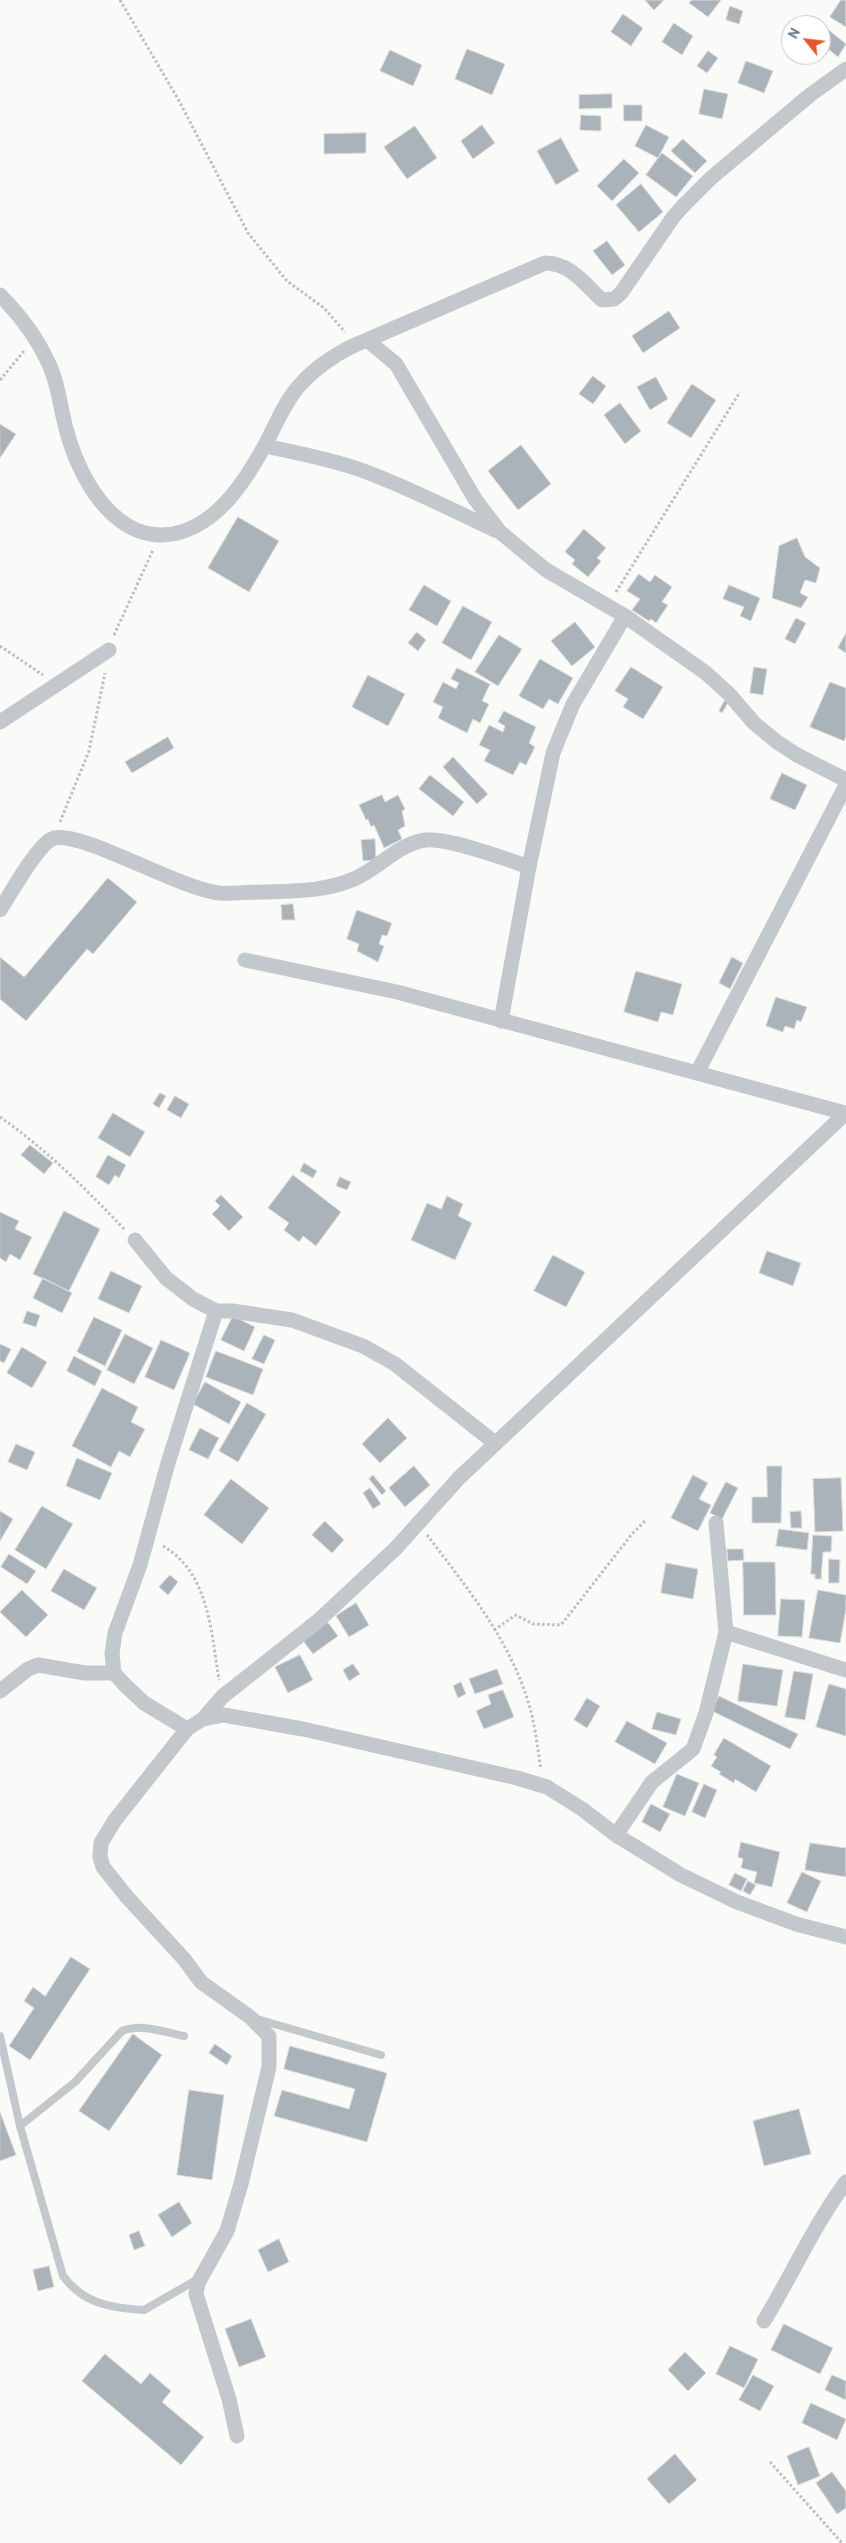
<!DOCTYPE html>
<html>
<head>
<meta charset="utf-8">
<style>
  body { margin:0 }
  #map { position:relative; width:846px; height:2543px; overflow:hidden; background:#fafaf8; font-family:"PT Sans",sans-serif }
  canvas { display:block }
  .north { position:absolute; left:781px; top:15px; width:50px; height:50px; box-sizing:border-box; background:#fff; border:1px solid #c1c8cd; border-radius:50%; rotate:299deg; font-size:14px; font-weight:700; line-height:20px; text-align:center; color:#657683 }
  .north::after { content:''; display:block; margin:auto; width:18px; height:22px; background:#e4572e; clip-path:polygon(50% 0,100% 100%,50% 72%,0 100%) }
</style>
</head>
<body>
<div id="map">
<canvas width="846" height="2543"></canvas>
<div class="north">N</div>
</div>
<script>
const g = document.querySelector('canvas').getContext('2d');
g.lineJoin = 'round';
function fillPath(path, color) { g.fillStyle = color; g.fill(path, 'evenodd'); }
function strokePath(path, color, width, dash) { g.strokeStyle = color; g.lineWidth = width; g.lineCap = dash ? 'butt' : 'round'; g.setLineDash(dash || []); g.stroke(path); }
const building = new Path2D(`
  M645,0H664L654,10Z
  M692,0H721L708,17L689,3Z
  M841,0H846V27L830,17Z
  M730,6L743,11L739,24L726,20Z
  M623,14L643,28L631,46L611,32Z
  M674,23L693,36L682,55L662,42Z
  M825,27L846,44L838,57L821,43V32Z
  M467,49L505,64L492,95L455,79Z
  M390,50L422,65L413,86L380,71Z
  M708,51L718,58L707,73L697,66Z
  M746,61L773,71L764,93L738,83Z
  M704,89L728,94L722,119L699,114Z
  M612,94V108L579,109V95Z
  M624,105H642V121H624Z
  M581,115L601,116V131L580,130Z
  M482,125L495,143L473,159L461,141Z
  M646,125L669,137L658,158L635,146Z
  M415,126L437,158L407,179L384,147Z
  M366,133V153L324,154V134Z
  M561,138L579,171L556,185L537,151Z
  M683,139L707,161L695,173L671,151Z
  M662,153L693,176L676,197L646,175Z
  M624,159L639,173L612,201L597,186Z
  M641,184L663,212L639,232L616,205Z
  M607,241L625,265L612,275L593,251Z
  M669,311L680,328L643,353L632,336Z
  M593,376L606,386L593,404L579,394Z
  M656,377L668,399L650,410L637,387Z
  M692,384L716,400L691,438L667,423Z
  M620,403L641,431L625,444L604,415Z
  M0,424L16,434L0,458Z
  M521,445L551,484L518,510L488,471Z
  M238,517L279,541L249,592L208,568Z
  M584,529L606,548L597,558L601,561L588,577L572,564L575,560L565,552Z
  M797,538L805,557L820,568L816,583L805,580L800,593L808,597L801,608L772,598L779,546Z
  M639,574L650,582L655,575L672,587L662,602L668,605L656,623L651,619L649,621L632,610L640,599L627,591Z
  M424,585L451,601L437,626L409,610Z
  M729,585L760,598L751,621L740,616L744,607L723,599Z
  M463,606L492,622L471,660L442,643Z
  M796,618L806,623L795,644L785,639Z
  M575,622L595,647L572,666L551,641Z
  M417,632L426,640L418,651L408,643Z
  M846,633V653L838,648Z
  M499,635L522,649L498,686L475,672Z
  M540,659L573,678L558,704L549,699L543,709L519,696Z
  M631,667L663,687L643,719L623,707L628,699L615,691Z
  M754,667L767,669L763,695L750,693Z
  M457,668L490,684L482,701L489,704L480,723L473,719L467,733L438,718L443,707L433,702L443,682L456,689L459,683L451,679Z
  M368,675L405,694L388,726L352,707Z
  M830,682L846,688V736L844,741L810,727Z
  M725,700L729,701L722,713L719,711Z
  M504,711L536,727L529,743L535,747L526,765L520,762L513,775L484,761L490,750L479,745L489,725L503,732L505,726L498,722Z
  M168,737L174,748L132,773L125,762Z
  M453,757L488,794L477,804L443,767Z
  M782,773L807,785L795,810L770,799Z
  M430,775L464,802L453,816L419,789Z
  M382,795L385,802L398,795L405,809L402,811L405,826L398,830L402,839L384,848L374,825L371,827L368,819L366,820L359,805Z
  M375,839L376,860L363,861L361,840Z
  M108,878L137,902L93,954L87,949L26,1021L0,999V957L24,977Z
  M293,904L295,920H282L281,905Z
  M357,910L392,923L387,936L382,935L379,944L384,946L378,962L357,951L359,944L347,939Z
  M732,957L743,963L730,989L719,983Z
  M636,971L682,984L673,1015L661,1012L658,1022L624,1012Z
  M776,997L807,1007L801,1022L797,1020L794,1029L785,1026L783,1032L766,1026Z
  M160,1093L166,1096L159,1108L153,1104Z
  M175,1096L189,1104L181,1118L167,1110Z
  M113,1113L145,1132L130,1157L98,1138Z
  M30,1145L53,1163L44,1174L21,1155Z
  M108,1155L126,1165L119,1178L115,1175L109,1185L96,1177Z
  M304,1163L317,1171L313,1178L300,1171Z
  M293,1175L341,1212L316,1246L303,1236L299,1242L284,1230L289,1223L268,1208Z
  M340,1177L351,1182L347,1190L336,1186Z
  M221,1195L243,1217L229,1231L212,1214L220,1206L215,1201Z
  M447,1196L463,1204L458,1216L472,1223L455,1260L411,1240L427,1203L441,1209Z
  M64,1211L100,1229L69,1291L33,1274Z
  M0,1212L19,1221L15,1229L32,1237L20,1260L10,1254L6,1262L0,1258Z
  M767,1251L801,1263L793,1286L759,1273Z
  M553,1255L585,1272L566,1307L534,1291Z
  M111,1271L142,1286L129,1313L98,1299Z
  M43,1278L72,1293L62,1313L33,1298Z
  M27,1311L40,1315L36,1327L23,1323Z
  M233,1316L255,1327L244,1351L221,1340Z
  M94,1317L122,1330L105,1366L77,1352Z
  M125,1334L153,1348L134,1384L107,1370Z
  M264,1335L275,1340L264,1364L252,1359Z
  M161,1340L190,1353L174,1390L145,1377Z
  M0,1344L11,1349L4,1363L0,1361Z
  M22,1347L47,1362L32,1388L7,1373Z
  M216,1351L263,1369L253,1395L206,1377Z
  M74,1356L102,1371L95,1386L67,1371Z
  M205,1382L241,1402L229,1424L193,1404Z
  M102,1388L138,1407L131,1422L145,1429L130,1457L119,1451L111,1467L72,1446Z
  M247,1403L266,1414L238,1462L219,1451Z
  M388,1418L407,1438L380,1463L362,1444Z
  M200,1428L219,1438L208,1459L189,1450Z
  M16,1444L35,1452L27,1470L8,1462Z
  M77,1458L112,1473L100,1500L66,1486Z
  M414,1466L430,1485L405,1507L389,1488Z
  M767,1466H782L781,1523H752V1497H767Z
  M373,1475L386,1491L382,1495L369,1479Z
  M693,1475L708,1483L699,1499L711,1505L698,1531L671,1518Z
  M841,1478L843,1531L815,1532L813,1479Z
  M231,1479L269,1508L242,1544L204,1515Z
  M726,1482L738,1488L722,1519L710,1513Z
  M370,1488L381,1504L373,1509L363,1493Z
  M42,1506L73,1524L46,1569L15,1550Z
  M0,1511L13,1519L0,1541Z
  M801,1511L802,1528H791L790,1512Z
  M325,1521L344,1540L332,1553L312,1535Z
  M779,1529L809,1533L807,1550L776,1546Z
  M813,1535L832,1536L831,1552H823L821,1579H815V1574H811Z
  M727,1549H743L744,1560L728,1561Z
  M9,1554L36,1571L27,1584L1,1567Z
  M829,1559L840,1560L839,1583H829Z
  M743,1562H775L776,1615H744Z
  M666,1563L698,1569L693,1599L661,1593Z
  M64,1569L97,1588L84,1610L51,1591Z
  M170,1575L178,1582L168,1595L159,1587Z
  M22,1590L48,1615L26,1637L0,1612Z
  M818,1590L846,1595V1609L840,1643L809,1638Z
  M781,1599L805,1600L802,1637L778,1636Z
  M356,1603L369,1625L349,1637L336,1616Z
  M326,1620L338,1636L313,1654L301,1638Z
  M300,1655L313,1680L288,1693L275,1667Z
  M353,1664L360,1674L349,1681L343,1670Z
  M743,1664L783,1670L777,1706L738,1701Z
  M497,1669L503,1684L475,1694L469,1679Z
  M794,1671L813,1674L805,1720L785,1717Z
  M461,1682L466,1694L458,1698L453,1686Z
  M829,1684L846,1689V1736L816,1727Z
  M503,1690L514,1717L484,1729L476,1711L491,1704L488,1695Z
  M719,1696L798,1734L790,1749L712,1711Z
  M587,1698L600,1706L587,1728L574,1720Z
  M657,1712L681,1719L676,1735L652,1729Z
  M627,1721L667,1743L655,1764L615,1742Z
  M724,1738L771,1766L756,1792L735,1779L734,1783L719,1774L721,1772L711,1766L717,1757L714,1755Z
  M677,1774L699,1783L685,1816L663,1807Z
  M704,1784L717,1790L705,1818L692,1812Z
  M651,1804L670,1814L660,1832L642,1822Z
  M741,1842L780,1852L772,1887L754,1883L757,1872L741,1868L743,1859L738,1857Z
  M810,1843L846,1848V1877L805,1870Z
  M802,1872L821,1881L807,1912L787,1903Z
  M735,1873L747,1879L741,1891L729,1885Z
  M748,1881L756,1885L750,1895L743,1891Z
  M71,1957L90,1969L30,2060L9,2046L34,2008L24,2001L33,1987L45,1996Z
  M133,2034L162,2055L109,2131L79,2111Z
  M215,2044L232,2056L227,2065L209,2053Z
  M290,2046L387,2073L367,2142L274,2116L282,2090L349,2109L355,2089L284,2069Z
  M189,2090L224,2095L212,2180L177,2175Z
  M799,2109L811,2154L764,2166L753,2121Z
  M0,2112L16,2155L0,2161Z
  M179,2202L192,2223L172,2237L158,2215Z
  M139,2231L145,2246L134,2250L129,2235Z
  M279,2239L289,2262L268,2272L258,2250Z
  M49,2266L54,2287L38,2291L33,2270Z
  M251,2319L266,2357L239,2367L225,2329Z
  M784,2324L833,2348L820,2374L771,2350Z
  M730,2346L758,2359L744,2388L716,2374Z
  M685,2352L706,2373L688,2391L668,2370Z
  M105,2354L141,2384L150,2373L171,2391L162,2402L204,2437L181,2465L82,2381Z
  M753,2375L774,2386L760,2411L739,2400Z
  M832,2375L846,2381V2400L825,2390Z
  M811,2403L846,2419L837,2440L802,2423Z
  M809,2447L820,2476L798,2485L787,2456Z
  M675,2454L697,2480L669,2504L647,2479Z
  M832,2472L846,2491V2508L837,2514L816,2483Z`);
fillPath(building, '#aab3b9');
strokePath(building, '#dcdcda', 1);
strokePath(new Path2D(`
  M120,0L178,99L248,233L287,281L324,308L345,332
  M0,380L24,351
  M616,592L740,392
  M114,635L153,550
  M0,646L43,675
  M60,822L89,751L105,673
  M0,1117C47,1150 84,1187 124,1229
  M427,1535C469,1590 516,1648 532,1716C536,1733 538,1751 541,1769
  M163,1546C209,1573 211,1631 219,1680
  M494,1630L516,1615L533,1624L561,1625L632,1534L645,1521
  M770,2462L842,2543`), '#bbbfc2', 3, [2.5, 2.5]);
strokePath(new Path2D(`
  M257,2019L381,2055
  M0,2036L20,2126L63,2276C84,2304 111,2308 144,2310L198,2279
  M20,2126L75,2082L122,2031C141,2023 165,2032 184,2036`), '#c3c8cc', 8);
strokePath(new Path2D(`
  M0,295C19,314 37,338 48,362C59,384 60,409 67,432C81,484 121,552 184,531C222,518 247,478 265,445C276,425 284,403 299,386C316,366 343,349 367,340L396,364L475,499L500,532L546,570L625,616L706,673L729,694L754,723L777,742L797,755L846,780
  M367,340L545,263C570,263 584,283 602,300L614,299L621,293L674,216L685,204L711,178L810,95L846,69
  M265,446C297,453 330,459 361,470C408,487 452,510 497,531
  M0,722L109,650
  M0,910C10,895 38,843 54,838C83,831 177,888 219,893C232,894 247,892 260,892C293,891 323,892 354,879C378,869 399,843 426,840C449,838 506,859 529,867
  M245,960L397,992L845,1113
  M501,1021L529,867L553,753L573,704L625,616
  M697,1073L846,785
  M135,1240L166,1278L193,1299L216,1311H232L292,1320L363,1346L395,1364L495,1443
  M726,1632L846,1670
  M0,1691L28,1669L38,1665L85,1673H114
  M203,1719L222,1697L318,1621L396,1548L459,1478L846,1113
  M187,1729L144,1703L125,1685L114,1673L112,1653L115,1633L140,1565L168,1463L216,1311
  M616,1835L652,1782L693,1749L706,1713L726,1632L716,1523
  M764,2321C792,2275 814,2225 846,2182
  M237,2436L229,2399L196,2294L198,2283L227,2231L241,2184L269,2067V2036L250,2017L201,1982L184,1959L127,1897L103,1867L100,1857L101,1843L115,1820L187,1729L203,1719L224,1715L303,1729L517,1778L547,1787L582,1809L616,1835L681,1875L737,1902L796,1924L846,1937`), '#c3c8cc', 15);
</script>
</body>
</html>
